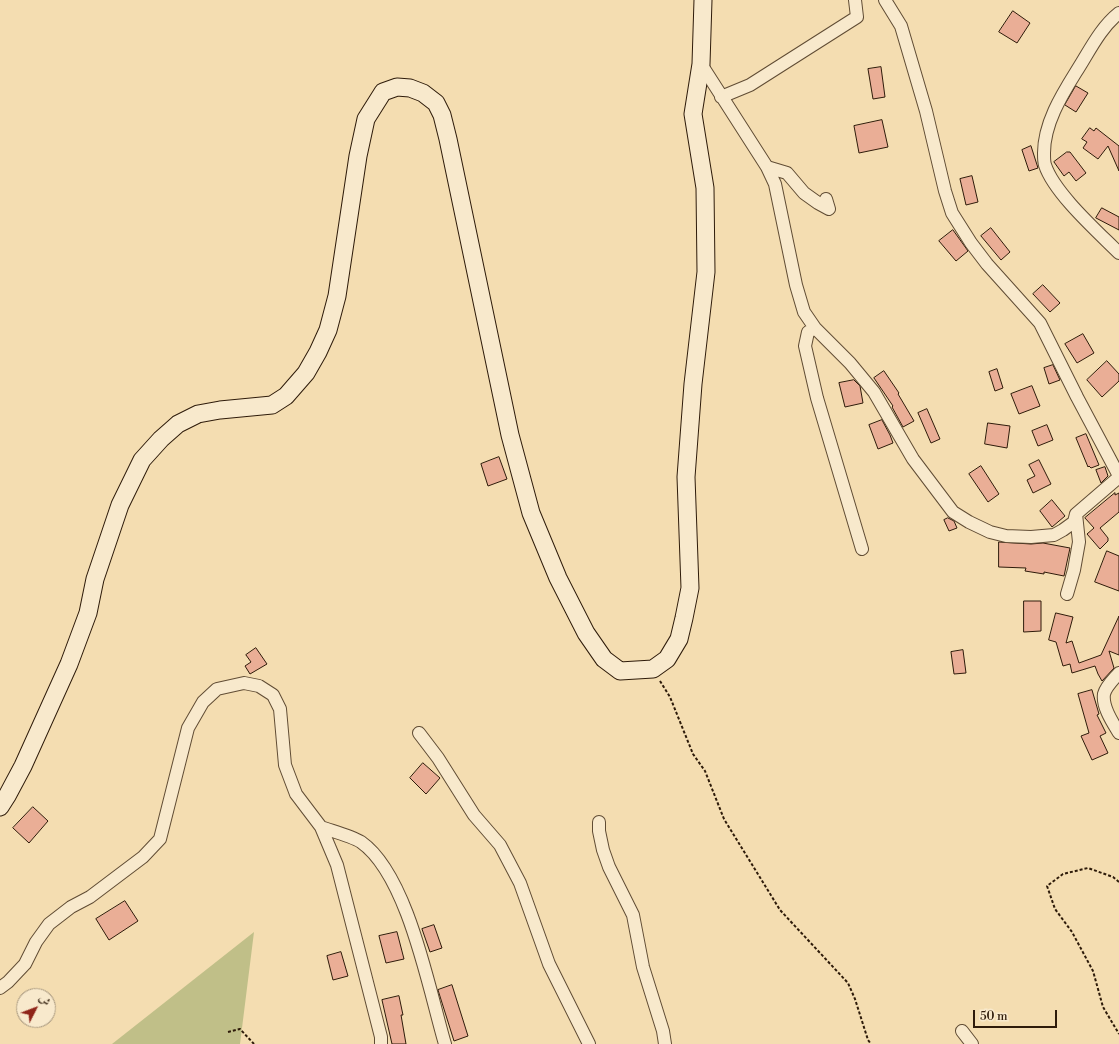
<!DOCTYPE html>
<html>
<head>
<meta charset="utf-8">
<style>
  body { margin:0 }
  #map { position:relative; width:1119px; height:1044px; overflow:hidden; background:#f4ddb1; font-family:"Libre Bodoni",Amiri,serif }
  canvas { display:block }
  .north { position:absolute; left:16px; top:988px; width:40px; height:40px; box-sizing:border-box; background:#f8e9cc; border:1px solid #a7977e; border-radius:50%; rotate:48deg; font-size:11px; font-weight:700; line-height:16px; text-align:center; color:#2e1b0a }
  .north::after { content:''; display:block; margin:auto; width:14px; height:18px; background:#8f2418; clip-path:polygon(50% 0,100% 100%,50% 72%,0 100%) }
  .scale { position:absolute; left:973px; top:1010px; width:84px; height:18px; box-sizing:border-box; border:2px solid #2e1b0a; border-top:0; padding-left:5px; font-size:12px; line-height:14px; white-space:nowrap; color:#2e1b0a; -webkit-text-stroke:3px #f8e9cc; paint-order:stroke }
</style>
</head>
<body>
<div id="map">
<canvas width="1119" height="1044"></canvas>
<div class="north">ش</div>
<div class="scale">50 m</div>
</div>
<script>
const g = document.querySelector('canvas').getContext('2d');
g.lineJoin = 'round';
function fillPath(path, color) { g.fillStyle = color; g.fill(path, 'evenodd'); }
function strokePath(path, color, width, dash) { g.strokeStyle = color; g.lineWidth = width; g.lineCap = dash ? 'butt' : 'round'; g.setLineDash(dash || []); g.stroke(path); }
fillPath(new Path2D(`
  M254,932L240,1044H112Z`), '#c0bf88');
const building = new Path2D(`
  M1013,11L1030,23L1017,43L999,32Z
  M881,67L885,97L873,99L868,69Z
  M1076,86L1088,93L1076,112L1065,105Z
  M882,120L888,147L859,153L854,126Z
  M1090,128L1094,131L1096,128L1119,146V171L1108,146L1098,159L1083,148L1087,142L1082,139Z
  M1031,146L1038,168L1029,171L1022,150Z
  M1067,152H1070L1086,173L1076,181L1069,172L1064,176L1054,162Z
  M972,176L978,202L966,205L960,179Z
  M1102,208L1119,217V230L1096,218Z
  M991,228L1010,252L1001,260L981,236Z
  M953,230L968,251L956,261L939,241Z
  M1043,285L1060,303L1050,312L1033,294Z
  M1083,334L1094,353L1077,363L1065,344Z
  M1107,361L1119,374V381L1102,397L1087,380Z
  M1053,365L1060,380L1049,384L1044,368Z
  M997,369L1003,388L995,391L989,372Z
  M884,371L899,393L898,394L914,421L903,427L892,407L893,406L874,378Z
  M854,380L860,386L863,403L845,407L839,383Z
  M1032,386L1040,406L1019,414L1011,394Z
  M927,409L940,439L931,443L918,413Z
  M882,420L890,435L893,443L878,449L869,425Z
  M988,423L1010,426L1007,448L985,444Z
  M1047,425L1053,440L1038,446L1032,431Z
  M1086,434L1099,465L1091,468L1089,466L1088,467L1076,438Z
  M499,457L507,479L488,486L481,464Z
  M1039,460L1051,484L1033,493L1027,480L1035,476L1029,465Z
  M981,466L999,494L988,502L969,474Z
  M1105,467L1108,476L1101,483L1096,470Z
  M1115,493V495L1119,493V512L1100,528L1108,538V541L1100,549L1087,534L1094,528L1085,518Z
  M1052,500L1065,516L1052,527L1040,511Z
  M948,518L954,521L957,528L949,531L944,520Z
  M999,542L1031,544L1043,543L1070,548L1064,576L1044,572V574L1025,571L1026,568L999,567Z
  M1107,551L1119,556V591L1095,582Z
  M1024,601H1041V631L1024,632Z
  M1056,613L1073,617L1066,643L1072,641L1079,663L1101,655L1119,616V655L1109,651L1114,668L1102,681L1098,674L1095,666L1072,673L1070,664L1063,666L1056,642L1049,640Z
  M256,648L267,664L250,674L245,666L251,662L246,655Z
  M963,650L966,673L954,674L951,652Z
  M1092,690L1099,714L1097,715L1106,733L1100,736L1108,753L1092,760L1081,736L1089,733L1078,694Z
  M423,763L440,778L426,794L410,778Z
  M33,807L48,821L29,843L13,828Z
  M125,901L138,921L109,940L96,919Z
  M434,925L442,948L430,952L422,929Z
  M397,932L404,959L386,963L379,936Z
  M341,952L348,976L333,980L327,956Z
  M452,985L468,1036L454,1041L438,990Z
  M399,996L403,1015H401L406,1044H392L382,1000Z`);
fillPath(building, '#eaae96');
strokePath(building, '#2e1b0a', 1);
const street = new Path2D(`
  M885,0L901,26L926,111L945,191L952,213L971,243L987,264L1040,323L1077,397L1119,476
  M1119,13C1100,28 1089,52 1076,72C1061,96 1044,124 1044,153C1044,157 1044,162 1045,165C1054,193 1098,232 1119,253
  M701,64L767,167L775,184L796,285L804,312L815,328L850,363L874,392L913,459L953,512L969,522L990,532L1006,536L1031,537L1054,535L1063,530L1074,522L1076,514L1119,477
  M721,97L750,85L857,17L855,0
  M767,167L787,173L804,193L818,203L829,209L826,199
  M815,328L808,332L805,346L817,398L862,549
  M1067,594L1074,570L1079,542L1076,514
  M1119,673C1114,679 1106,686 1104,694C1102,707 1113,723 1119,733
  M419,733L438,758L474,815L500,845L520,883L549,964L589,1044
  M599,822V831L603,850L609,867L633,915L643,967L663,1031L665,1044
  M321,827C332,831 351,836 361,842C408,875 429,990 445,1044
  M0,988L8,982L25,964L36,942L49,924L71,907L90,897L143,857L160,839L188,728L203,702L217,689L244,683L259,686L273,695L280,709L285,765L296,794L321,827L337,865L381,1037V1044
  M962,1031L972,1044`);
const secondary = new Path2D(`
  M0,807L7,796L23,766L69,664L88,613L95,579L120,505L142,460L161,439L178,424L198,414L220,410L272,405L286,396L306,373L318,352L328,330L337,296L358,156L366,119L383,92L397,87L410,88L423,93L436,103L442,115L448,139L510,435L531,513L558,578L586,633L604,659L620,671L653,669L667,659L679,639L684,618L690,588L686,477L693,384L706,272L705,188L693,114L701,64L703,0`);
strokePath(street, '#604c34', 14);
strokePath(secondary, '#2e1b0a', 19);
strokePath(new Path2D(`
  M660,681L670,697L693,754L705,771L724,819L780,910L848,983L855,999L868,1040L871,1044
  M1119,882L1113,877L1088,868L1063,874L1047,886L1055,909L1072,932L1093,971L1103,1007L1119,1034
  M228,1032L240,1029L254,1044`), '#2e1b0a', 2, [3, 2]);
strokePath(street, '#f8e9cc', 12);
strokePath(secondary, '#f8e9cc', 17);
</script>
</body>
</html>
